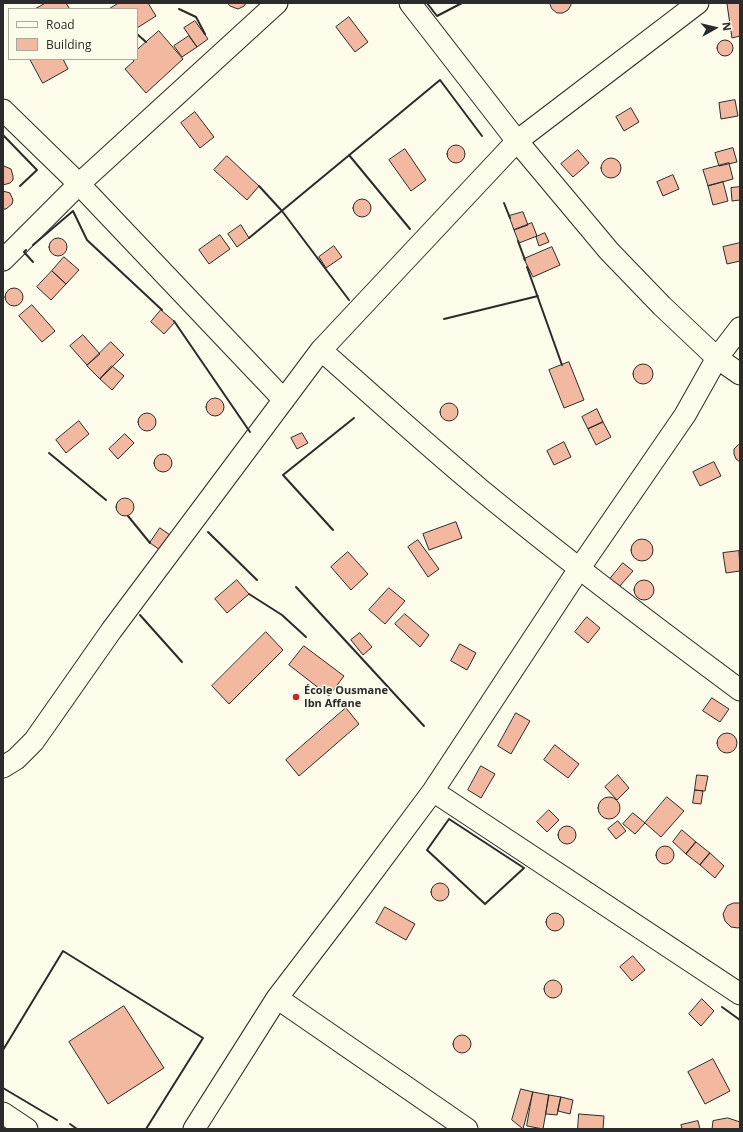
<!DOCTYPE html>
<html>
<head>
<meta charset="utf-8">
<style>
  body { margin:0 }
  #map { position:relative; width:743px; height:1132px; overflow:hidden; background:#fdfbea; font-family:"Open Sans",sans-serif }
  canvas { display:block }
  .frame { position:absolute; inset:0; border:4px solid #2b2b2b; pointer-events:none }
  .legend { position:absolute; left:8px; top:8px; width:130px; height:52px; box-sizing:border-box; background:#fdfbea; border:1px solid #a9a89e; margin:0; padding:5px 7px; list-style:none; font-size:12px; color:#2b2b2b }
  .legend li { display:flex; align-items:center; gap:8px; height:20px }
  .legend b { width:20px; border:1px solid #a9a89e }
  .north { position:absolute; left:695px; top:8px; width:40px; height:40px; -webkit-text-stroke:3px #fdfbea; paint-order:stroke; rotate:82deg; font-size:11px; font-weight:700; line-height:16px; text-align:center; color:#2b2b2b }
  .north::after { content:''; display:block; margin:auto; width:14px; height:18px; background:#2b2b2b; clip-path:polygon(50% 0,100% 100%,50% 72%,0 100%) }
</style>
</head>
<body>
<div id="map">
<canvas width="743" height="1132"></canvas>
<div class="frame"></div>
<ul class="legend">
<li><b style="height:5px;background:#fdfbea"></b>Road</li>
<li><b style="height:11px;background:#f2b8a0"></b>Building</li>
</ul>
<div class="north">N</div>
</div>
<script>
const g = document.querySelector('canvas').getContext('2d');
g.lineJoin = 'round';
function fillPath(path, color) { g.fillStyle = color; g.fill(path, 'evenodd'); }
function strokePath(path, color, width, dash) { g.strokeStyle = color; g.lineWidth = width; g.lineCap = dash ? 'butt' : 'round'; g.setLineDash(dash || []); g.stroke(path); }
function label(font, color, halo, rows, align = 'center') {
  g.font = font + ' "Open Sans",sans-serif'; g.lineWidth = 3; g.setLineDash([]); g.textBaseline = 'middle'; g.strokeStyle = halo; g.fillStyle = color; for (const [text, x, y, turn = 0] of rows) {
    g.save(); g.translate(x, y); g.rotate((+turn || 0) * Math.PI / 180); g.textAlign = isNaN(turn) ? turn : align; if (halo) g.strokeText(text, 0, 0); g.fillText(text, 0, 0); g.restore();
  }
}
const building = new Path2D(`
  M46,3H66L69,8L67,9H35Z
  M119,3H148L156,16L137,28V9H109Z
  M228,3H246L244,6L238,9L230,6Z
  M550,3H571V5L568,10L563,13H557L552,9Z
  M732,3H740V36L732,38L727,4Z
  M349,17L368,42L355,52L336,27Z
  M195,21L208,39L197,47L184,28Z
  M159,31L183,59L146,93L125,69L134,61L133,59H137V50Z
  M189,36L197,47L182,57L174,46Z
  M717 48a8 8 0 1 1 16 0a8 8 0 1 1-16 0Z
  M30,59H63L68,69L43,83Z
  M735,100L738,116L721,119L719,103Z
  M631,108L639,122L624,131L616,117Z
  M195,112L214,137L200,148L181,123Z
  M447 154a9 9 0 1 1 18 0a9 9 0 1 1-18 0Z
  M733,148L737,162L719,166L715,153Z
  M405,149L426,180L411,191L389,160Z
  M578,150L589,163L573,177L561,164Z
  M227,156L259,186L247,200L214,170Z
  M601 168a10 10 0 1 1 20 0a10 10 0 1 1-20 0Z
  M729,163L733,179L708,186L703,170Z
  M4,166L11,169L13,176V180L10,183L3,185V167Z
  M673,175L679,189L663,196L657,182Z
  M723,182L728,201L713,205L708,186Z
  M740,187V200L732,201L731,188Z
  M3,191L10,193L13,200L12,204L6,209H3Z
  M353 208a9 9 0 1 1 18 0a9 9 0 1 1-18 0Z
  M523,212L528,225L514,230L509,216Z
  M532,223L537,236L519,243L514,230Z
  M241,225L249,238L237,247L228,234Z
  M545,233L549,242L539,246L536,237Z
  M220,235L230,249L209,264L199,250Z
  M49 247a9 9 0 1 1 18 0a9 9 0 1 1-18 0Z
  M740,243V261L727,264L723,247Z
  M334,246L342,257L326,268L319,257Z
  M552,247L560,265L533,277L524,259Z
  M64,257L79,270L66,284L52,271Z
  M52,271L66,284L51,300L37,287Z
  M5 297a9 9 0 1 1 18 0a9 9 0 1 1-18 0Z
  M32,305L55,331L42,342L19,316Z
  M161,310L175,322L164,334L151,322Z
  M83,335L100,354L87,365L70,346Z
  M111,342L124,355L100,379L87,366Z
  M569,362L584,400L564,408L549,370Z
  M633 374a10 10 0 1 1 20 0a10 10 0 1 1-20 0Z
  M112,366L124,376L112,390L100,379Z
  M206 407a9 9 0 1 1 18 0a9 9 0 1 1-18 0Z
  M440 412a9 9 0 1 1 18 0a9 9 0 1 1-18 0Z
  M597,409L603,422L588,429L582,417Z
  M138 422a9 9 0 1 1 18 0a9 9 0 1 1-18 0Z
  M79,421L89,434L66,453L56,440Z
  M603,422L611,437L596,445L588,429Z
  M302,433L308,443L297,449L291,438Z
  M125,434L134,443L118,459L109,449Z
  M564,442L571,457L554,465L547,451Z
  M740,444V462L736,459L734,454V449L738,445Z
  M154 463a9 9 0 1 1 18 0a9 9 0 1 1-18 0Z
  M714,462L721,476L700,486L693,472Z
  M116 507a9 9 0 1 1 18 0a9 9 0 1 1-18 0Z
  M456,522L462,538L429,550L423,534Z
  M160,528L173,537L163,552L150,543Z
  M631 550a11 11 0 1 1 22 0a11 11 0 1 1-22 0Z
  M418,540L439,569L428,577L408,547Z
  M739,551L740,571L726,573L723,553Z
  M348,552L368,574L351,590L331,567Z
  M623,563L633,571L619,587L610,579Z
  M237,580L249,594L227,613L215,599Z
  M634 590a10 10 0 1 1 20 0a10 10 0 1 1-20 0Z
  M389,588L405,601L385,624L369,610Z
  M405,614L429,635L420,647L395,624Z
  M587,617L600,628L588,643L575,632Z
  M266,632L283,650L229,704L212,686Z
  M360,633L372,647L363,655L351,640Z
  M460,644L476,653L467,670L451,661Z
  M304,646L344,676L329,696L289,665Z
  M712,698L729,709L720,722L703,711Z
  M346,708L359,724L299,776L286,760Z
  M516,713L530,721L511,754L498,746Z
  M717 743a10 10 0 1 1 20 0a10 10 0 1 1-20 0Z
  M555,745L579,764L568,778L544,760Z
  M481,766L495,774L481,798L468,790Z
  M618,775L629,788L617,800L605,787Z
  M697,775L708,776L705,791L695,790Z
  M695,790L703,791L701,804L693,803Z
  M598 808a11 11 0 1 1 22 0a11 11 0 1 1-22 0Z
  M667,797L684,811L661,837L645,823Z
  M549,810L559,820L547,832L537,822Z
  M633,813L645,823L635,834L623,824Z
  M618,821L626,831L616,839L608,829Z
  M558 835a9 9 0 1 1 18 0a9 9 0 1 1-18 0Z
  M682,830L696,842L686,854L673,842Z
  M696,842L710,853L700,865L686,854Z
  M656 855a9 9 0 1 1 18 0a9 9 0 1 1-18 0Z
  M710,853L724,866L715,878L700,865Z
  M431 892a9 9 0 1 1 18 0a9 9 0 1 1-18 0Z
  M734,903H740V927L738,928L731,927L725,921L723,914L727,906Z
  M385,907L415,924L406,940L376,923Z
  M546 922a9 9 0 1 1 18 0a9 9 0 1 1-18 0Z
  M633,956L645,970L632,981L620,967Z
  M544 989a9 9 0 1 1 18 0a9 9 0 1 1-18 0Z
  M702,999L714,1011L701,1026L689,1014Z
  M124,1006L164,1068L108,1104L69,1042Z
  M453 1044a9 9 0 1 1 18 0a9 9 0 1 1-18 0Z
  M713,1059L730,1091L705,1104L688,1072Z
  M521,1089L533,1092L523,1129L512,1120Z
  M533,1092L549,1095L543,1129L527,1126Z
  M549,1095L561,1097L557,1115L546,1114Z
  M561,1097L573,1100L570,1114L558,1111Z
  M579,1114L604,1116L603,1129H578Z
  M728,1118L740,1122V1129H712L713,1121Z
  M698,1121L700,1129H682L681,1125Z`);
fillPath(building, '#f2b8a0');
strokePath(building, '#2b2b2b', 1);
const street = new Path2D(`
  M410,3L517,141L609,251L662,306L717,358L740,374
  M3,110L79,184L284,400
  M3,260L79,184L277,3
  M321,350C374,397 427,445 481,490C565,559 652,625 740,690
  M3,767L16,759L34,741L111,631L321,350L517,141L698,3
  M433,791L740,994
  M277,998L467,1129
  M3,1113L27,1129
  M194,1129L277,998L348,905L433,791L579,569L685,415L717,358L740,328`);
strokePath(street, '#2b2b2b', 23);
strokePath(street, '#fdfbea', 21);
strokePath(new Path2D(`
  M427,3L437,16L462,3
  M179,9L196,17L205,34
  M137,34L146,42
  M3,135L37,170L20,186
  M349,155L410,229
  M259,186L282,211L349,300
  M504,203L510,218
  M249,238L440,80L482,136
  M518,241L525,260
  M33,245L73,211L87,240L162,310
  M26,250L24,252L33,262
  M527,267L562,365
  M444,319L538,296
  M174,321L250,432
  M49,453L106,500
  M128,516L150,543
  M333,530L283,475L354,418
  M208,532L257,580
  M296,587L424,726
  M249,594L282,615L306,637
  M140,615L182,662
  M449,819L524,868L485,904L427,850Z
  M722,1007L740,1020
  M3,1050L63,951L203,1038L146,1129
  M3,1088L57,1120
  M70,1124L77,1129`), '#2b2b2b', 2);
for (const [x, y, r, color] of [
  [296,697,4,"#c62828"]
]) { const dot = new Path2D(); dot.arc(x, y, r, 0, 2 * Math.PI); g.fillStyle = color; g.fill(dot); strokePath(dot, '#fdfbea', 1.5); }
label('bold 11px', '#2b2b2b', '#fdfbea', [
  ["École Ousmane",304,691],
  ["Ibn Affane",304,704]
], 'left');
</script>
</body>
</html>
